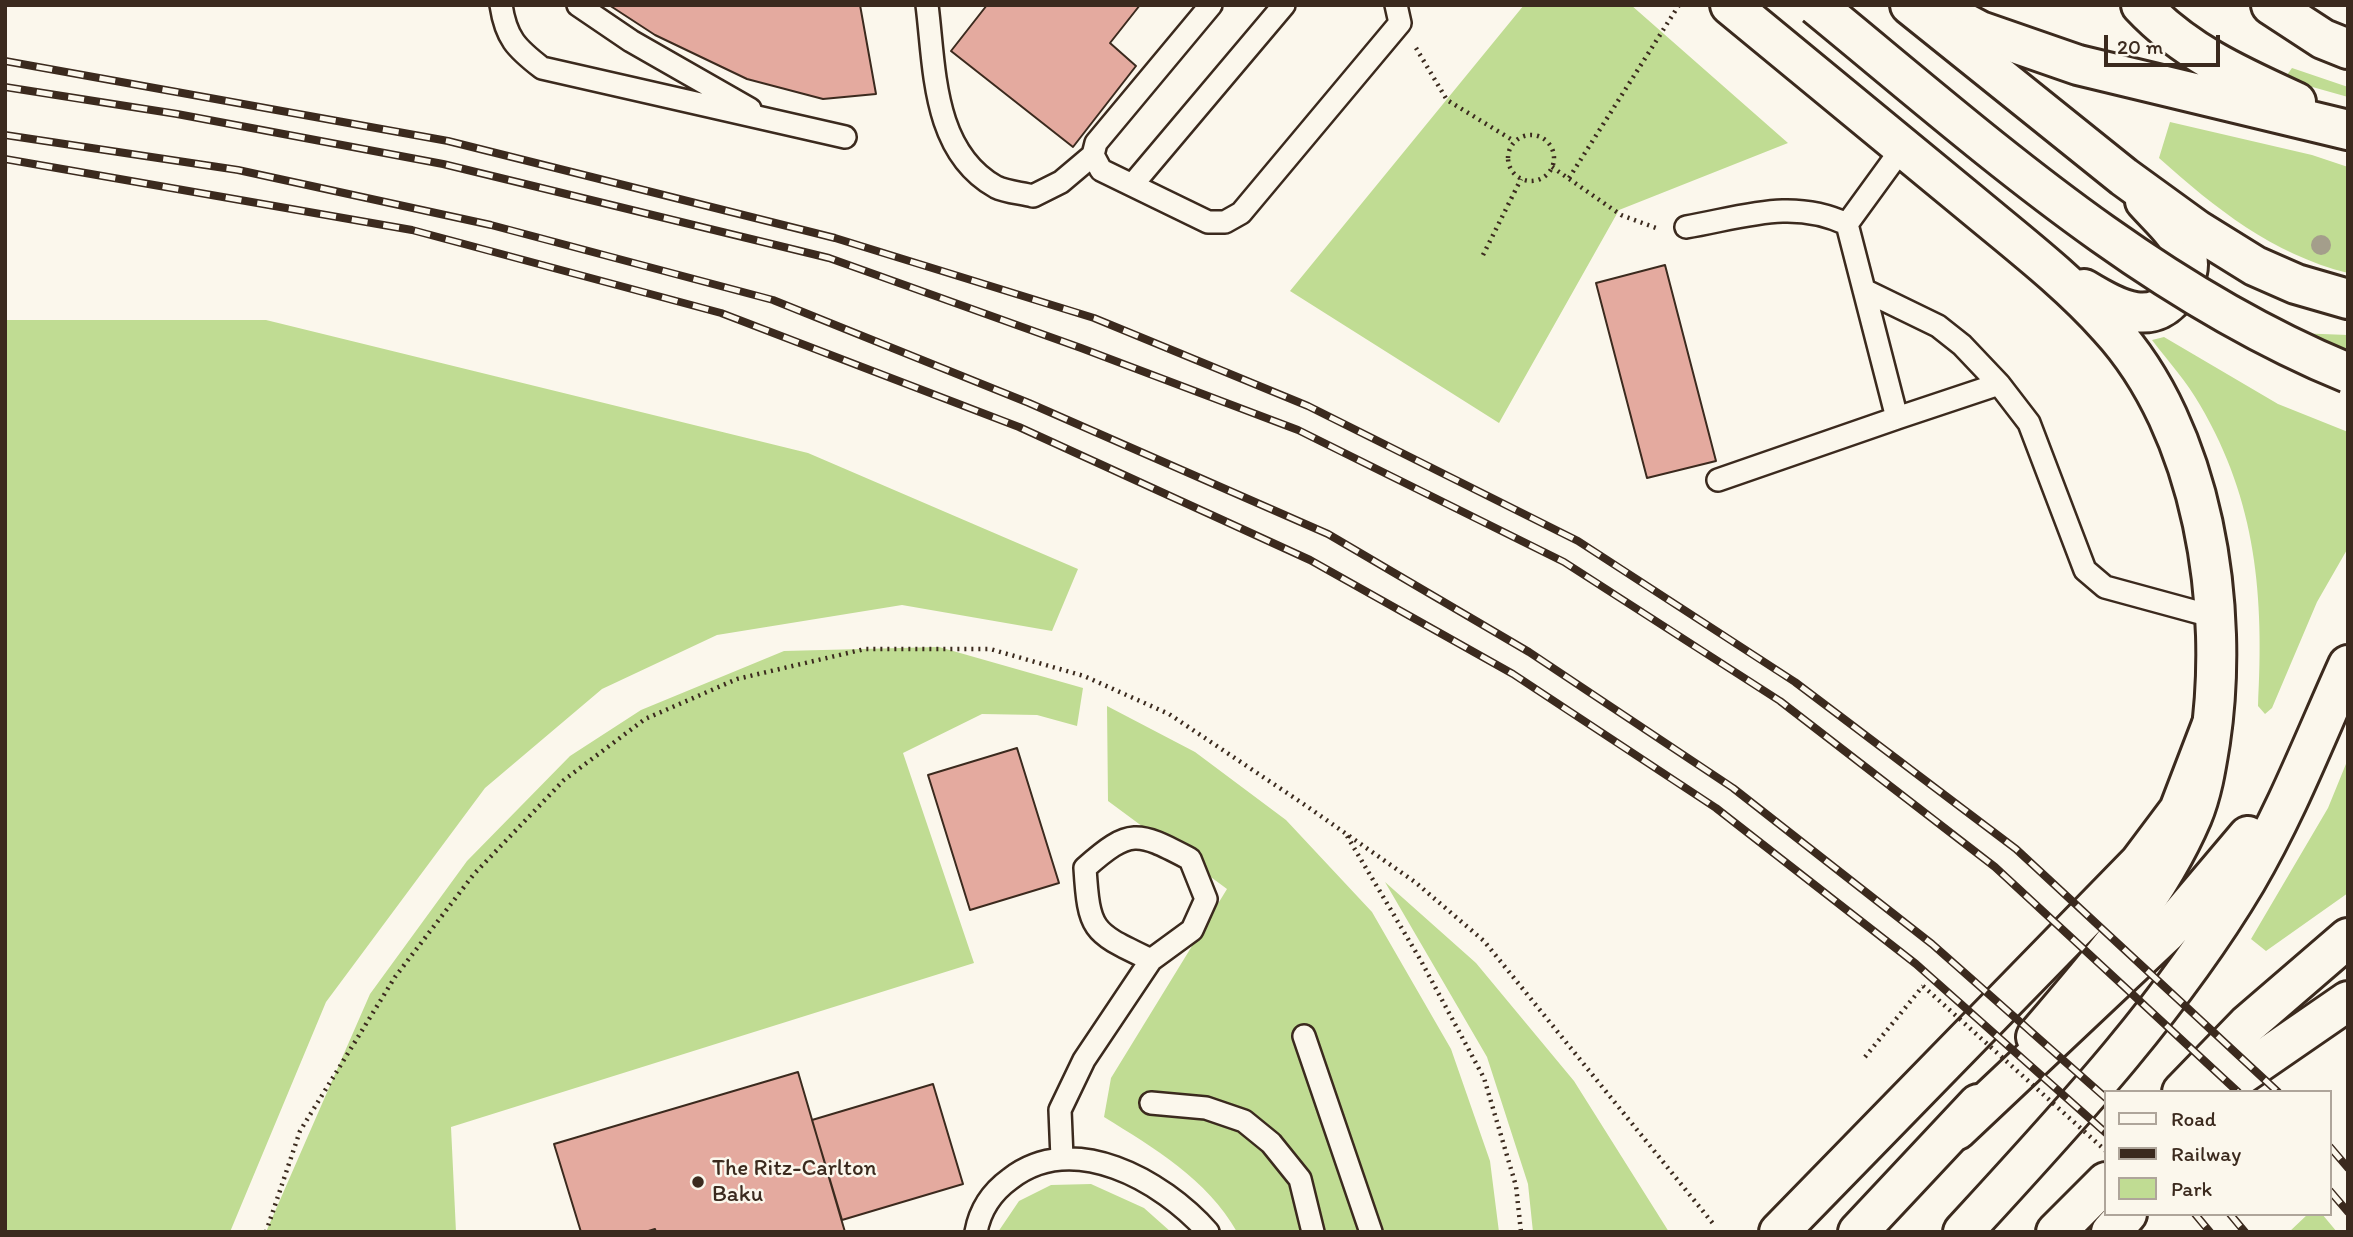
<!DOCTYPE html>
<html>
<head>
<meta charset="utf-8">
<style>
  body { margin:0 }
  #map { position:relative; width:2353px; height:1237px; overflow:hidden; background:#fbf7ec; font-family:Itim,sans-serif }
  canvas { display:block }
  .frame { position:absolute; inset:0; border:7px solid #3b2a1e; pointer-events:none }
  .legend { position:absolute; left:2104px; top:1090px; width:228px; height:126px; box-sizing:border-box; background:#fbf7ec; border:2px solid #aea59a; margin:0; padding:9px 12px; list-style:none; font-size:21px; color:#3b2a1e }
  .legend li { display:flex; align-items:center; gap:14px; height:35px }
  .legend b { width:35px; border:2px solid #aea59a }
  .scale { position:absolute; left:2104px; top:35px; width:116px; height:32px; box-sizing:border-box; border:4px solid #3b2a1e; border-top:0; padding-left:9px; font-size:21px; line-height:24px; white-space:nowrap; color:#3b2a1e; -webkit-text-stroke:5px #fbf7ec; paint-order:stroke }
</style>
</head>
<body>
<div id="map">
<canvas width="2353" height="1237"></canvas>
<div class="frame"></div>
<ul class="legend">
<li><b style="height:9px;background:#fbf7ec"></b>Road</li>
<li><b style="height:9px;background:#3b2a1e"></b>Railway</li>
<li><b style="height:19px;background:#c0dc93"></b>Park</li>
</ul>
<div class="scale">20 m</div>
</div>
<script>
const g = document.querySelector('canvas').getContext('2d');
g.lineJoin = 'round';
function fillPath(path, color) { g.fillStyle = color; g.fill(path, 'evenodd'); }
function strokePath(path, color, width, dash) { g.strokeStyle = color; g.lineWidth = width; g.lineCap = dash ? 'butt' : 'round'; g.setLineDash(dash || []); g.stroke(path); }
function label(font, color, halo, rows, align = 'center') {
  g.font = font + ' Itim,sans-serif'; g.lineWidth = 5; g.setLineDash([]); g.textBaseline = 'middle'; g.strokeStyle = halo; g.fillStyle = color; for (const [text, x, y, turn = 0] of rows) {
    g.save(); g.translate(x, y); g.rotate((+turn || 0) * Math.PI / 180); g.textAlign = isNaN(turn) ? turn : align; if (halo) g.strokeText(text, 0, 0); g.fillText(text, 0, 0); g.restore();
  }
}
fillPath(new Path2D(`
  M1524,5H1631L1788,143L1619,210L1499,423L1290,291Z
  M2292,68L2348,87V97L2284,79Z
  M2170,122L2312,155L2348,167V273C2272,254 2215,208 2159,158Z
  M5,320H266L808,453L1078,569L1052,631L902,605L717,635L602,689L485,788L326,1002L230,1232H5Z
  M2296,333L2348,335V354Z
  M2164,337L2278,404L2348,432V548L2317,602L2272,708L2265,714L2258,706C2264,597 2257,502 2200,405C2187,382 2168,361 2152,340Z
  M939,647L1083,688L1077,726L1037,715L982,714L903,753L974,963L451,1127L456,1232H266L370,994L467,861L570,756L641,710L784,651Z
  M1107,706L1195,752L1286,820L1372,912L1451,1049L1490,1161L1499,1232H1237C1207,1179 1154,1148 1104,1117L1111,1078L1227,889L1108,801Z
  M2348,759V893L2266,951L2251,939L2328,808Z
  M1385,882L1476,963L1574,1081L1669,1232H1533L1528,1184L1487,1057Z
  M1091,1184L1144,1208L1171,1232H998L1019,1201L1051,1185Z
  M2308,1214H2322L2337,1232H2289Z`), '#c0dc93');
const building = new Path2D(`
  M609,5H860L876,94L823,99L747,79L655,35Z
  M987,5H1140L1110,43L1136,66L1073,147L951,51Z
  M1665,265L1716,461L1647,478L1596,283Z
  M1017,748L1059,883L970,910L928,775Z
  M798,1072L845,1232H656L655,1229L645,1232H581L554,1144Z
  M933,1084L963,1184L842,1220L812,1120Z`);
fillPath(building, '#e4aa9f');
strokePath(building, '#3b2a1e', 2);
const service = new Path2D(`
  M501,5C506,38 516,48 542,68L845,137
  M578,5L631,41L750,109
  M927,5C935,68 932,151 996,187C1006,192 1022,193 1033,196L1061,182L1093,155
  M1211,5L1096,143L1093,155L1101,170L1208,222H1225L1241,213L1400,23L1396,5
  M1133,184L1284,5
  M1686,227C1744,217 1792,198 1847,224
  M1864,290L1938,326L1962,345L1999,384
  M1897,418L1999,384L2029,423L2085,570L2105,587L2215,617
  M1718,480L1897,418L1847,224L1903,147
  M1304,1036L1371,1232
  M1151,1103L1206,1108L1244,1121L1271,1143L1300,1179L1313,1232
  M1062,1158L1060,1110L1084,1060L1151,960L1192,930L1206,899L1190,859C1138,832 1131,827 1085,868C1089,933 1093,932 1151,960
  M976,1232C980,1210 992,1192 1010,1179C1073,1130 1162,1180 1208,1232`);
const secondary = new Path2D(`
  M2271,5L2323,39L2348,49`);
const primary = new Path2D(`
  M1730,5C1810,71 1890,136 1969,202C2017,242 2068,281 2109,327C2204,430 2230,608 2210,742C2206,767 2202,793 2192,817C2156,901 2094,969 2036,1037
  M1931,5L1980,31L2078,65L2348,130
  M2141,5C2185,52 2239,76 2296,102
  M2084,289C2117,309 2155,331 2181,287C2186,277 2190,268 2187,257C2180,234 2160,218 2145,201
  M2182,1092L2247,1025L2348,938
  M1858,1232L1978,1104
  M2111,1232L2127,1214`);
const trunk = new Path2D(`
  M1910,5L2124,177L2197,230L2255,266L2296,284L2348,299
  M2216,1092L2348,1001
  M1957,1130L2166,933L2248,836
  M1779,1232L2140,862L2179,810L2212,724
  M1963,1232C2064,1122 2170,1009 2246,881C2287,811 2315,738 2348,665
  M2056,1232L2106,1182`);
strokePath(service, '#3b2a1e', 26);
strokePath(secondary, '#3b2a1e', 44);
strokePath(primary, '#3b2a1e', 44);
strokePath(trunk, '#3b2a1e', 44);
strokePath(new Path2D(`
  M1416,48L1447,100L1514,141
  M1508 158a23 23 0 1 1 46 0a23 23 0 1 1-46 0Z
  M1552,167L1621,215L1656,228
  M1569,178L1679,5
  M1483,255L1521,179
  M1347,836L1420,959L1484,1078L1516,1186L1521,1232
  M1865,1057L1923,986
  M266,1232L300,1131L395,977L474,874L564,780L645,719L737,679L865,649H990L1084,676L1169,714L1305,805L1415,882L1484,941L1715,1226`), '#3b2a1e', 4.5, [2, 5]);
strokePath(service, '#fbf7ec', 21);
strokePath(secondary, '#fbf7ec', 38);
strokePath(primary, '#fbf7ec', 38);
strokePath(trunk, '#fbf7ec', 38);
const rail = new Path2D(`
  M5,61L448,141L835,238L1094,318L1308,406L1578,541L1795,682L2016,849L2278,1092
  M5,87L177,114L443,164L829,258L1081,348L1298,430L1564,562L1780,701L1995,867L2238,1092
  M5,135L238,170L491,225L773,300L1029,403L1328,534L1529,652L1733,788L1932,944L2106,1098
  M5,159L412,230L721,313L1019,427L1310,560L1513,674L1716,808L1916,964L2106,1133
  M2330,1147L2348,1168
  M2330,1191L2348,1212
  M2195,1214L2210,1232
  M2230,1214L2245,1232`);
strokePath(rail, '#3b2a1e', 8);
strokePath(rail, '#fbf7ec', 5, [16]);
const trunkBridge = new Path2D(`
  M1816,5C1983,142 2146,290 2348,373`);
strokePath(trunkBridge, '#3b2a1e', 44, []);
strokePath(new Path2D(`
  M1923,986L2106,1151`), '#3b2a1e', 4.5, [2, 5]);
strokePath(trunkBridge, '#fbf7ec', 38);
g.fillStyle = '#a49e8b';
for (const [x, y] of [
  [2321,245]
]) { g.beginPath(); g.arc(x, y, 10, 0, 2 * Math.PI); g.fill(); }
for (const [x, y, r, color] of [
  [698,1182,7,"#3b2a1e"]
]) { const dot = new Path2D(); dot.arc(x, y, r, 0, 2 * Math.PI); g.fillStyle = color; g.fill(dot); strokePath(dot, '#fbf7ec', 2.5); }
label('23px', '#3b2a1e', '#fbf7ec', [
  ["The Ritz-Carlton",712,1169],
  ["Baku",712,1195]
], 'left');
</script>
</body>
</html>
